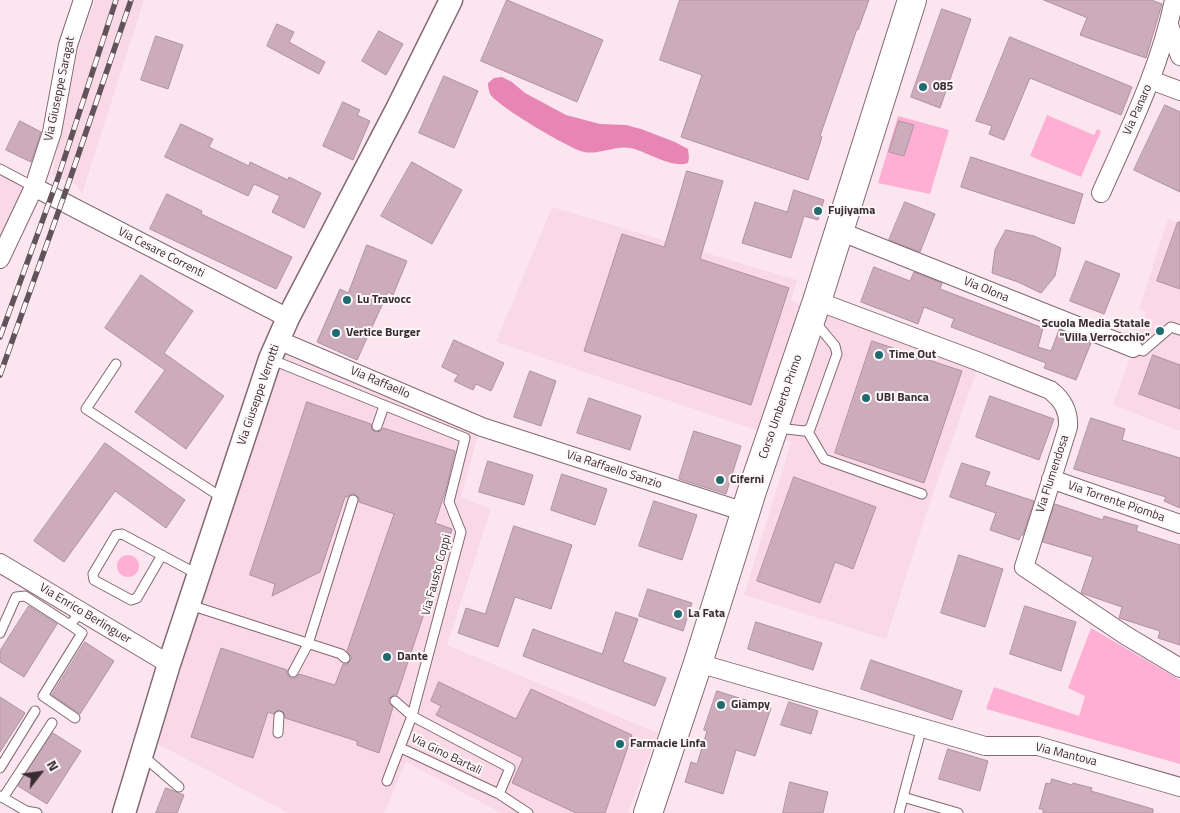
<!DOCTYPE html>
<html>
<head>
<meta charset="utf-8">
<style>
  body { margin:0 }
  #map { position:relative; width:1180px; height:813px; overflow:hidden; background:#fbe6ef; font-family:"Titillium Web",sans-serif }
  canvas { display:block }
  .north { position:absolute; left:15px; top:748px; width:50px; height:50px; -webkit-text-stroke:4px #fef7fa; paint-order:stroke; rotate:60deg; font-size:14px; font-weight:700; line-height:20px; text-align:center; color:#392d32 }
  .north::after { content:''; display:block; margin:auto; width:18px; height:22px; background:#392d32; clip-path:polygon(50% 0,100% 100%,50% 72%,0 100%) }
</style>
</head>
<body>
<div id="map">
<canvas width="1180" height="813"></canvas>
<div class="north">N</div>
</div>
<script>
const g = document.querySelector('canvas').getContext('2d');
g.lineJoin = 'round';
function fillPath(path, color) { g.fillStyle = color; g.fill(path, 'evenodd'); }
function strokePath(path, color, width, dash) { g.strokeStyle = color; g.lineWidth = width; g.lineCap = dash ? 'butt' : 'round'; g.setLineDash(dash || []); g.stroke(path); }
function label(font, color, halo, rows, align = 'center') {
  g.font = font + ' "Titillium Web",sans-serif'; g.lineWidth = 4; g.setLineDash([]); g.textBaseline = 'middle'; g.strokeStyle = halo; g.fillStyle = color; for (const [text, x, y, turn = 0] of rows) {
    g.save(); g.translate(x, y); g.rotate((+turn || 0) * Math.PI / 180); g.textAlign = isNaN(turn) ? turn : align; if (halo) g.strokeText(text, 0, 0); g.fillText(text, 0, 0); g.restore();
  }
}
fillPath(new Path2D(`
  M95,0H144L82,194L75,184L52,175L78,50Z
  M0,173L28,188L0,245Z
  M552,207L797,280L791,300L977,370L927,511L886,639L744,595L791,442L496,342Z
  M1168,219L1180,223V431L1113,405L1146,313L1139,309Z
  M286,346L478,435L461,497L491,509L447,645L658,733L628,813H501L406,762L384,813H288L156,743Z`), '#fad9e7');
fillPath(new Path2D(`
  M1047,115L1094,135L1097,129L1101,131L1081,177L1030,156Z
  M898,116L949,130L930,194L878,183ZM914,126L904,156L889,152Z
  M117 566a11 11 0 1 1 22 0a11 11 0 1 1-22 0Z
  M1091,628L1180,680V764L986,709L994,687L1079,716L1085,696L1068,688Z`), '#feafd3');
fillPath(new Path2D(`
  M502,77L512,82L525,93L566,115L600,124L626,125L641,129L675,142L688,149L689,158L688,163C671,169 647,151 630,148C616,145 599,155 584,152C570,149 497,106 490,94C489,91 488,87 488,83L494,78Z`), '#e786b5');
const building = new Path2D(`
  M507,0L603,40L577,102L481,61Z
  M680,0H869L858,30L857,29L820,136L822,137L808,180L681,137L702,75L660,60Z
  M1044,0H1151L1162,4L1146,58L1080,35L1087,18Z
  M942,9L971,19L940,108L911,97Z
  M277,24L294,32L289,42L325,62L319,74L267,46Z
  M379,31L403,44L386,75L362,61Z
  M156,36L183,45L168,89L141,80Z
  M1010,37L1132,87L1121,115L1030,78L1004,140L989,134L992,126L976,121Z
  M444,76L478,91L454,148L419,133Z
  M343,102L360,110L357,115L370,121L353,160L323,146Z
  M1165,105L1180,112V192L1134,170Z
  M20,121L41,132L31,162L6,150Z
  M899,121L914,125L904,156L889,152Z
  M181,124L213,139L209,147L249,166L250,162L288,180L289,177L321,193L304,228L272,212L280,196L254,184L248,196L165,157Z
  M971,157L1083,194L1074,224L961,187Z
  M412,162L462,190L432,244L381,216Z
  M687,171L723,181L700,259L789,288L751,405L584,351L622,234L664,247Z
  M794,190L824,200L818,220L804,216L791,258L742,243L755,202L787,212Z
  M167,194L202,211L201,214L292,257L276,289L150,229Z
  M905,202L935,214L920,252L889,240Z
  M1178,222H1180V289L1157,281Z
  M1006,230L1034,236L1061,248L1055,276L1041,293L1018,282L992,273L995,250Z
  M367,245L407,261L393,295L388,292L357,360L317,342L340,289L348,293Z
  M1086,261L1120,274L1104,314L1070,301Z
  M874,267L910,281L914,272L942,283L940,289L1043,328L1038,347L1051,351L1059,330L1091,343L1076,380L1044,368L1046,363L951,327L954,319L924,307L918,324L861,302Z
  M141,275L193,311L164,353L224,396L186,449L135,412L165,370L105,328Z
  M454,340L504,363L491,391L476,384L473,390L454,381L458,375L442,367Z
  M872,341L962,371L924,483L835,453Z
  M1153,355L1180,365V409L1139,394Z
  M530,371L556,381L541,426L514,417Z
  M990,396L1054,419L1039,460L976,437Z
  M589,398L641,416L630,450L577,433Z
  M307,402L371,424L372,430L375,432L381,431L383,428L455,451L446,489L435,523L452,529L397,695H393L389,699V703L393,707L379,753L357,745V741L285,718L284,713L279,710L273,714L268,712L253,758L191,737L221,648L287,670V675L291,678H296L299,674L335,685L343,664H347L351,660V656L347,651L394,514L359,502V498L355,494H351L347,497H345L320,572L272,596L275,584L250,575Z
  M1091,418L1125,429L1122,440L1180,458V508L1164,501L1166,497L1074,469Z
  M694,431L741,446L726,494L679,479Z
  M105,443L185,500L166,528L115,491L64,562L34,541Z
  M488,461L533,475L524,505L479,492Z
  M962,463L990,472L985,485L1034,501L1023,535H1021L1019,540L990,530L996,513L950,497Z
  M562,474L607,489L595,525L551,510Z
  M794,477L876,507L853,569L835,562L820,603L757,581Z
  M654,501L697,515L682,560L639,546Z
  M1055,504L1103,520L1104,516L1138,526L1136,531L1180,545V645L1158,638L1160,631L1119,618L1122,607L1081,593L1093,557L1043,542Z
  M514,526L572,545L551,609L515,597L498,647L458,633L466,608L485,614Z
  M959,555L1003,569L985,627L941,613Z
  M648,589L692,603L683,631L639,616Z
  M29,606L57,624L24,677L0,662V651Z
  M1025,606L1076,622L1061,671L1010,654Z
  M616,612L638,619L623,662L666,678L655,706L523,656L533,629L602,654Z
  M756,622L822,643L813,670L748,649Z
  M85,642L114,661L80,714L52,695Z
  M871,660L962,691L952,720L861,689Z
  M439,682L516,719L531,689L632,735L605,813H576L512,783L523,758L436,715L441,706L431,701Z
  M717,691L771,708L755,756L736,750L723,794L685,782L691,762L697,764L707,731L704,730Z
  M0,697L25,713L0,752Z
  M789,702L818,711L811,734L781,725Z
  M53,733L81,751L47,804L18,786Z
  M948,749L988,761L980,791L939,779Z
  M1052,779L1072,785L1073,783L1092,788L1091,791L1153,809V813H1043V809H1039L1046,783L1050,784Z
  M790,782L828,792L823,813H783Z
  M166,788L184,795L177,813H156Z`);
fillPath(building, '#ccacba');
strokePath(building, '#b0919e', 1);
const service = new Path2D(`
  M0,169L34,187
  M1133,348L1143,351L1171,327L1180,330
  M270,359L465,438L449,502L461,532L412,716L510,768L499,794
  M116,364L86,409L224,499
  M377,426L384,406
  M778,428L804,431L810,429L837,354L835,346L815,322
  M807,430L824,459L922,494
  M162,555L137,598L131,600L94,580L93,574L116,535L122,534L197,574
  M190,605L341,654L345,658
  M0,633L16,597L25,596L70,625
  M293,672L308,644L353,500
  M75,718L43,696L82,633L70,625L81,611
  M278,733L279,716
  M401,748L499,794L528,813
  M142,759L150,762L179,787
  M0,768L35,711
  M387,781L412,716L395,701
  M0,796L26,811L37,813
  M903,797L922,727
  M3,798L52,723
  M899,813L903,797L958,813`);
const minor = new Path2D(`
  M1169,25L1180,56
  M1151,80L1180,91
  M34,187L288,318
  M1101,193C1129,130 1160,68 1174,0
  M839,231L1133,348
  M0,259L34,187L52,132L68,45L83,0
  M817,301L977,361L1050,390C1063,400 1069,411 1068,427L1024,567L1125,635L1180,668
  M278,340L482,427L745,512
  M1051,479L1180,524
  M0,563L169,664
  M698,663L985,746H1038L1180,787`);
const tertiary = new Path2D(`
  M124,813L169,664L270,359L288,318L397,109L451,0`);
const primary = new Path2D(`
  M648,813L698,663L752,491L817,301L912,0`);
strokePath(service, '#846774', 11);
strokePath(minor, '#846774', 20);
strokePath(tertiary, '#846774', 25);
strokePath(primary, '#846774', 30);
strokePath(service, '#fff', 9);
strokePath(minor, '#fff', 18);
strokePath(tertiary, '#fff', 22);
strokePath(primary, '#fff', 28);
const rail = new Path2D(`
  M0,337L58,178L116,0
  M0,375L69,182L131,0`);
strokePath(rail, '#615359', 5.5);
strokePath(rail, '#fef7fa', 4, [11]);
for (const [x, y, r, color] of [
  [923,87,5,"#1f6c70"],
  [818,211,5,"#1f6c70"],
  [347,300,5,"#1f6c70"],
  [1160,331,5,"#1f6c70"],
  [336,333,5,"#1f6c70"],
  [879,355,5,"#1f6c70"],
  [866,398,5,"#1f6c70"],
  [720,480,5,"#1f6c70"],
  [678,614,5,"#1f6c70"],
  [387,657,5,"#1f6c70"],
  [721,705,5,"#1f6c70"],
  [620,744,5,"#1f6c70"]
]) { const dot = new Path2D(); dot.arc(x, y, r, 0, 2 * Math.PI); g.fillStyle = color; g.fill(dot); strokePath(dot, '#fef7fa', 2); }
label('bold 12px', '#392d32', '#fef7fa', [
  ["085",933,87],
  ["Fujiyama",828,211],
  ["Lu Travocc",357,300],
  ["Scuola Media Statale",1150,324,"right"],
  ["\"Villa Verrocchio\"",1150,338,"right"],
  ["Vertice Burger",346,333],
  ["Time Out",889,355],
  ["UBI Banca",876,398],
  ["Ciferni",730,480],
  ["La Fata",688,614],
  ["Dante",397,657],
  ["Giampy",731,705],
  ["Farmacie Linfa",630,744]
], 'left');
label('12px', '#392d32', '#fef7fa', [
  ["Via Giuseppe Saragat",60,89,-78],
  ["Via Panaro",1138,110,-66],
  ["Via Cesare Correnti",161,253,27],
  ["Via Olona",986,290,22],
  ["Via Raffaello",380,383,23],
  ["Via Giuseppe Verrotti",259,395,-71],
  ["Corso Umberto Primo",781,407,-71],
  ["Via Raffaello Sanzio",614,470,18],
  ["Via Flumendosa",1053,474,-72],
  ["Via Torrente Piomba",1116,502,19],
  ["Via Fausto Coppi",437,575,-75],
  ["Via Enrico Berlinguer",85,614,31],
  ["Via Gino Bartali",446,755,26],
  ["Via Mantova",1066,755,14]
]);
</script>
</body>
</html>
